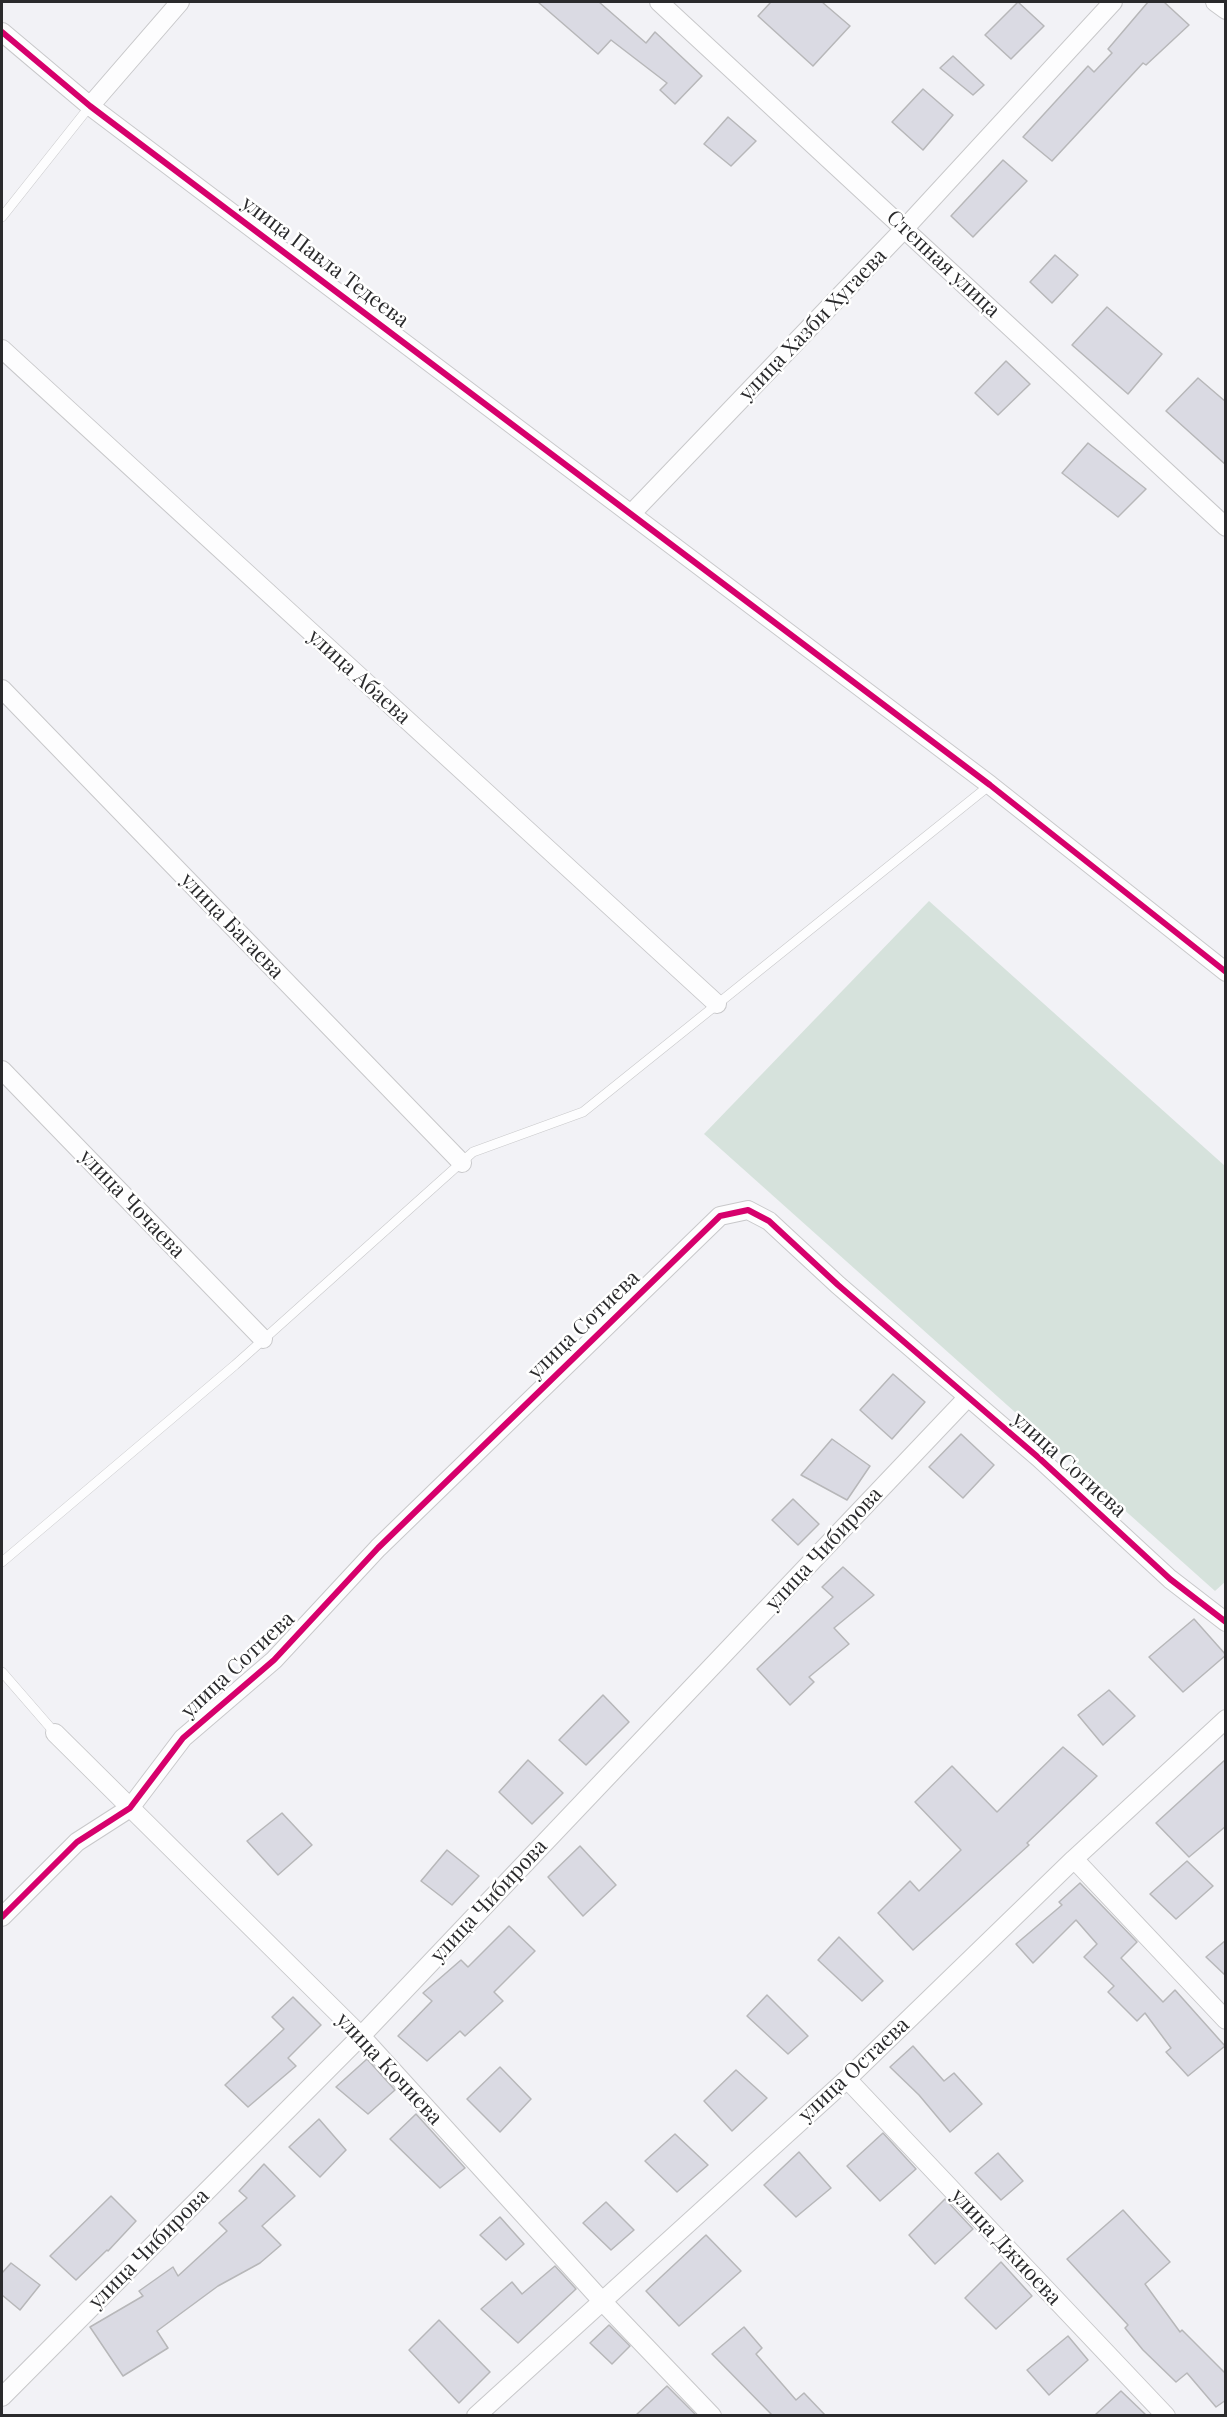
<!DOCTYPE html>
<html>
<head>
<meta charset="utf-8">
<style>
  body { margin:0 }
  #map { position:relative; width:1227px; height:2417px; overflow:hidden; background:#f2f2f6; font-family:"Playfair Display",serif }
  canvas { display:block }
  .frame { position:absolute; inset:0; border:3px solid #2a2a2c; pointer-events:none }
</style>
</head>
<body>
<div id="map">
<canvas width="1227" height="2417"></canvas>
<div class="frame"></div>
</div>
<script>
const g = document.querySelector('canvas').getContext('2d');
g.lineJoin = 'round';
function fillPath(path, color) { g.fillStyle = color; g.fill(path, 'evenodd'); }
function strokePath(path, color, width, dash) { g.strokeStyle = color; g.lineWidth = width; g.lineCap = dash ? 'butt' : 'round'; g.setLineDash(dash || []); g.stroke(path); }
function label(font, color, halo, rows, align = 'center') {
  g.font = font + ' "Playfair Display",serif'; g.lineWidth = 5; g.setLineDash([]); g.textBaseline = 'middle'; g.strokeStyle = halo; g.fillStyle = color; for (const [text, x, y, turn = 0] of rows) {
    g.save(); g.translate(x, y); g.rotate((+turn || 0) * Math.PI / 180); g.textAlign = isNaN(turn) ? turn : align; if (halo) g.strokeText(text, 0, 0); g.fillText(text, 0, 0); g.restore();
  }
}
fillPath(new Path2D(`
  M929,901L1225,1166L1226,1581L1215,1591L704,1134Z`), '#d6e2dc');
const building = new Path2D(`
  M538,2H599L646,43L655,32L702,76L675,104L660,90L667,83L611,40L598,54Z
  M771,2H822L850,26L813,66L758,16Z
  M1018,2L1044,26L1011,59L985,35Z
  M1148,2H1164L1189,25L1146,65L1143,63L1052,161L1023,137L1088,66L1094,72L1112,53L1108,49Z
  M953,56L984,85L973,95L940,68Z
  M923,89L953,115L923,150L892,122Z
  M728,117L756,141L731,166L704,144Z
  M1003,160L1027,181L973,237L951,216Z
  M1055,255L1078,275L1052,303L1030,282Z
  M1107,307L1162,354L1128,394L1072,345Z
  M1006,361L1030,384L998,415L975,393Z
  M1198,378L1226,402V465L1166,411Z
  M1088,443L1146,489L1118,517L1062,473Z
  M893,1374L925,1402L892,1439L860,1410Z
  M961,1434L994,1465L963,1498L929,1467Z
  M832,1439L870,1466L847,1500L801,1475Z
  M793,1499L819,1524L798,1545L772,1520Z
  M843,1567L874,1595L834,1628L849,1644L809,1677L814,1682L790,1705L757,1669L833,1597L822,1587Z
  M1194,1619L1226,1655L1183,1692L1149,1657Z
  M1109,1690L1135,1716L1103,1745L1078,1715Z
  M603,1695L629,1722L586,1765L559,1740Z
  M1063,1747L1097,1776L1027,1843L1029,1845L913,1950L878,1913L910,1881L919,1891L961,1850L915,1802L952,1766L997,1812Z
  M1226,1759V1826L1189,1857L1156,1823Z
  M528,1760L563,1793L532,1824L499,1792Z
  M282,1813L312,1845L278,1875L247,1841Z
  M580,1846L616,1885L583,1916L548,1877Z
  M447,1850L479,1876L452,1905L421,1881Z
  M1187,1861L1213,1886L1176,1919L1150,1894Z
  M1080,1883L1137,1942L1121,1958L1163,2002L1175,1990L1225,2046L1188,2076L1166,2052L1171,2048L1145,2013L1137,2021L1108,1992L1114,1986L1084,1957L1097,1944L1076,1920L1033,1963L1016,1944L1062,1905L1059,1902Z
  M509,1926L535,1951L494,1992L503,2001L465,2036L460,2031L427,2061L398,2036L432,2001L423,1993L461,1960L468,1967Z
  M839,1937L883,1981L862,2001L818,1960Z
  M1226,1940V1976L1206,1957Z
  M767,1995L808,2036L788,2054L747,2016Z
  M293,1997L321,2025L288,2058L296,2066L248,2107L225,2085L284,2029L272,2017Z
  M913,2046L944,2081L954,2073L982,2104L950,2132L919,2095L890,2067Z
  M367,2059L395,2090L368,2114L336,2087Z
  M500,2067L531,2099L500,2132L467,2099Z
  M736,2070L767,2098L732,2131L704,2101Z
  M416,2114L465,2168L440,2188L390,2139Z
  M319,2119L346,2150L320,2177L289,2147Z
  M883,2133L916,2169L880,2201L847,2166Z
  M675,2134L708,2165L677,2192L645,2161Z
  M799,2152L831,2188L796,2217L764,2185Z
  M998,2153L1023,2181L1001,2200L975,2173Z
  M264,2164L295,2196L262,2226L281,2245L260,2263L218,2286L157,2331L168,2348L123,2376L90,2327L143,2296L139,2291L173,2267L178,2276L227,2231L219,2223L247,2198L239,2191Z
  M111,2196L136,2221L108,2251L107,2250L76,2280L50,2256Z
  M945,2199L973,2229L935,2264L909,2235Z
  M606,2202L634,2230L611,2250L583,2223Z
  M1123,2210L1170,2262L1145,2284L1180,2332L1182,2330L1226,2374V2400L1216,2407L1187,2373L1176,2382L1143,2350L1125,2328L1128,2325L1067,2259Z
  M500,2217L524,2244L506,2260L480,2235Z
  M706,2235L741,2271L679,2326L646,2291Z
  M1001,2262L1032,2296L996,2329L965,2298Z
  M11,2263L40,2285L20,2310L2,2295V2273Z
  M555,2266L576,2289L518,2343L481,2309L512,2282L522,2294Z
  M439,2320L490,2372L459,2403L409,2350Z
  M609,2325L630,2346L612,2364L590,2343Z
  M744,2327L762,2348L756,2354L796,2400L804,2393L825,2415H772L712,2354Z
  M1068,2336L1088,2360L1049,2395L1027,2370Z
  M667,2386L696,2415H636Z
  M1121,2391L1146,2415H1095Z`);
fillPath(building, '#dadae3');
strokePath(building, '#b7b7b9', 1.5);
const lane = new Path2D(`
  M2,217L90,106
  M2,1562L235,1365L473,1152L583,1112L990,785
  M2,1672L55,1733`);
const street = new Path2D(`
  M659,2L1226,527
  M1215,2L1226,10
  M2,32L90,106L990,785L1226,972
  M90,106L180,2
  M2,349L717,1004
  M632,513L905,228L1113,2
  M2,689L462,1163
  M2,1070L263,1339
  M55,1733L361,2036L602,2301L712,2416
  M1074,1859L1226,2020
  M2,1917L77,1842L130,1808L183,1738L274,1660L378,1548L720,1216L748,1210L769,1221L838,1285L1039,1458L1170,1579L1226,1622
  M847,2079L1166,2416
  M2,2397L361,2036L968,1397
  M476,2416L847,2079L1074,1859L1226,1719`);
strokePath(lane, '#c8c8ca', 10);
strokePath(street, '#c8c8ca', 20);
strokePath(lane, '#fdfdfe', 9);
strokePath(street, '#fdfdfe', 18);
strokePath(new Path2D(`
  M2,32L90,106L990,785L1226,972
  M2,1917L77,1842L130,1808L183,1738L274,1660L378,1548L720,1216L748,1210L769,1221L838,1285L1039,1458L1170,1579L1226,1622`), '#d6006c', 6);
label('21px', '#2a2a2c', '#fff', [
  ["улица Павла Тедеева",325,262,37],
  ["Степная улица",943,264,43],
  ["улица Хазби Хугаева",813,325,-46],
  ["улица Абаева",359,677,42],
  ["улица Багаева",232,926,46],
  ["улица Чочаева",132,1204,46],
  ["улица Сотиева",584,1325,-44],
  ["улица Сотиева",1069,1465,42],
  ["улица Чибирова",824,1549,-47],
  ["улица Сотиева",238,1665,-43],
  ["улица Чибирова",489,1901,-47],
  ["улица Кочиева",389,2069,47],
  ["улица Остаева",854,2070,-43],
  ["улица Джиоева",1006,2247,47],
  ["улица Чибирова",149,2249,-45]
]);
</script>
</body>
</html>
